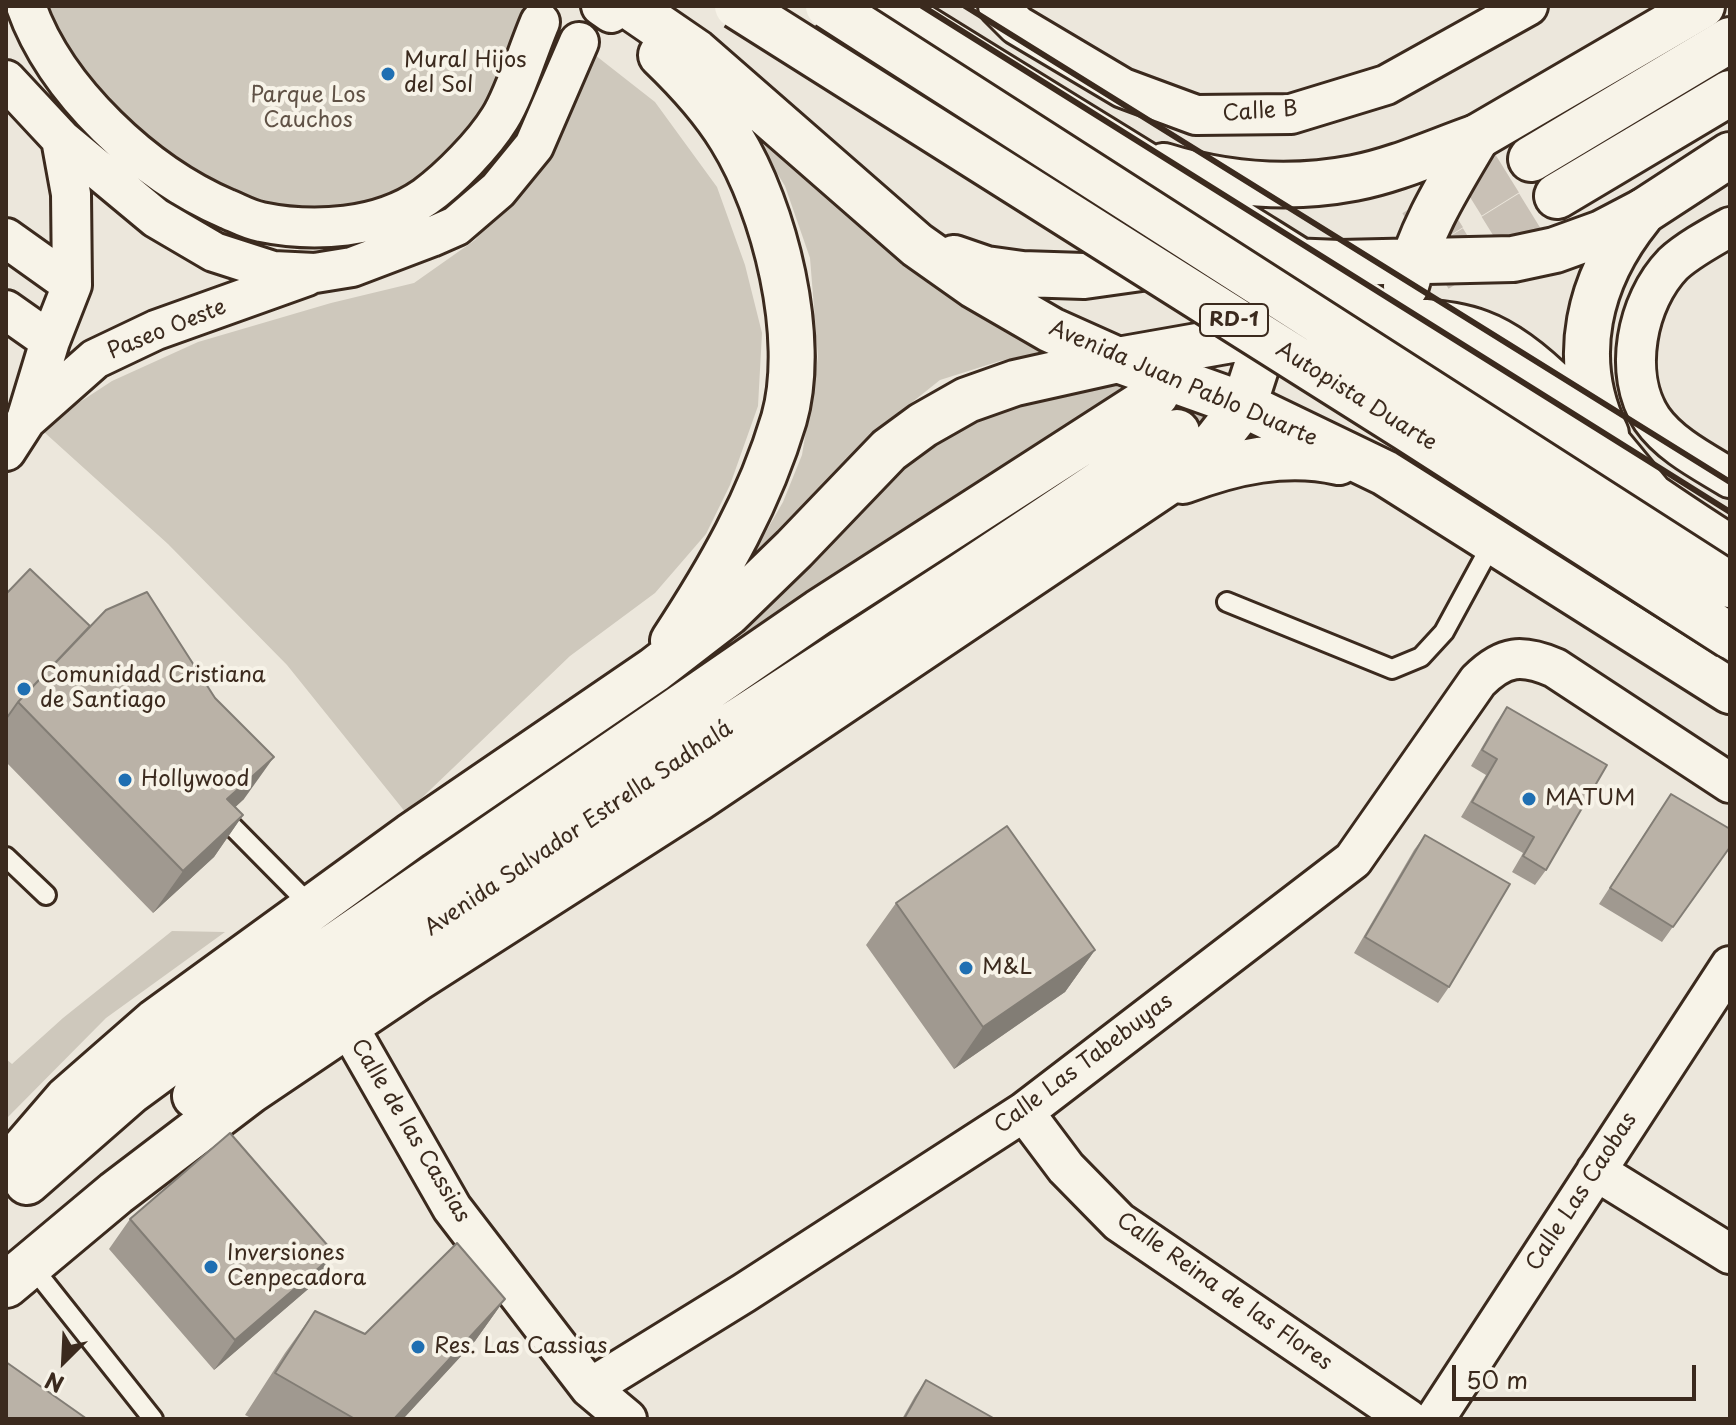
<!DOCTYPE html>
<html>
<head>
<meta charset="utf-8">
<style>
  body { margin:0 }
  #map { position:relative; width:1736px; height:1425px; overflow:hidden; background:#ece7dc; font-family:"Playpen Sans",sans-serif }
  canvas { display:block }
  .frame { position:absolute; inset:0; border:8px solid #3b2a1e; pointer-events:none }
  .north { position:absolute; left:24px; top:1321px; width:80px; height:80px; -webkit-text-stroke:6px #f7f3e8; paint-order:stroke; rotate:204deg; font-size:22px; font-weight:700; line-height:32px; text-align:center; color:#3b2a1e }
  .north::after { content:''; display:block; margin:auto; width:28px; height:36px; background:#3b2a1e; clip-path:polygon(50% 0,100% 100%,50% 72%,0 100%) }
  .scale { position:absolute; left:1452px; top:1365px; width:244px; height:36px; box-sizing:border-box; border:4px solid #3b2a1e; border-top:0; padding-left:10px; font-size:24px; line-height:28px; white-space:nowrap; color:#3b2a1e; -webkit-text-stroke:6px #f7f3e8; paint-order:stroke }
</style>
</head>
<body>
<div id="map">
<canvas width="1736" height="1425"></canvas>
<div class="frame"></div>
<div class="north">N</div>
<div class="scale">50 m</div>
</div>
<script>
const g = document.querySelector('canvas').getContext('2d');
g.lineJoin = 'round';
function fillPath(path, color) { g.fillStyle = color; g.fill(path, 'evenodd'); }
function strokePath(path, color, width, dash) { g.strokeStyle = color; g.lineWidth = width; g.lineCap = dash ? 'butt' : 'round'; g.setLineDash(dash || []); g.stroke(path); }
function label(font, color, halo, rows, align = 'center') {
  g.font = font + ' "Playpen Sans",sans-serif'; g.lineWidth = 8; g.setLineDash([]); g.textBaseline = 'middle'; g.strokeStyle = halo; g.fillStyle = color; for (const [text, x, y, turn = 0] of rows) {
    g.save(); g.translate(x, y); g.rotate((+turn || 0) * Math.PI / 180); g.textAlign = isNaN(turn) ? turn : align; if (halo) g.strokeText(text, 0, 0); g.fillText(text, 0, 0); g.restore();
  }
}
fillPath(new Path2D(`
  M26,6H544L455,172L320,228L143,157Z
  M595,55L655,102L717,187L745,265L762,333L758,406L730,485L706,534L655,593L570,656L406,813L287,665L168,544L44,432L60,415L112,381L198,342L331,303L414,283L475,240L546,160Z
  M735,105L1065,347L1000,361L940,380L876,431L823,484L767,557L735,585L783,502L802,455L818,357L810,258L785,186Z
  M1096,382H1143L724,655L752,614L880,483L947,430L995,407Z
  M172,931L225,932L106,1018L6,1119V1059L12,1064L63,1018Z`), '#cec8bc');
strokePath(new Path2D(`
  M1414,232L1531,159
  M1437,270L1557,196
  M1177,432L1257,382`), '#c9c1b6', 44, [44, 22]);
const lane = new Path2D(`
  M1227,602L1392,669L1421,657L1444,632L1494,540
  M224,818L313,908
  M6,857L46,895
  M30,1264L153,1419`);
const street = new Path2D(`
  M26,6C56,91 145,174 227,209C237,213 249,220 261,222C314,233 379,229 425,197C450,179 484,144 500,118C515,94 528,50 540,22
  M601,6L611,13
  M998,6L1017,25L1123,88L1196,115L1291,114L1386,85L1528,6
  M6,80L61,139L156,218L214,252L273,271L315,273L352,267L431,237L456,226L498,190L534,146L579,42
  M1730,227C1712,237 1688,250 1673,264C1637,301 1622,374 1652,419C1670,445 1704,462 1730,478
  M6,238L72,285
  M6,310L50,341
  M26,420L50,341L72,285L71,194L61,139
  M6,451L26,420L95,359L156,330L307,276
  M348,1026L452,1208L590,1388L627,1419
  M1024,1112L1066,1168L1119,1222L1408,1419
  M1596,1171L1730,1254
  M590,1388L744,1293L1024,1112L1353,860L1478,681C1504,655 1522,654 1555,668L1730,783
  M1435,1419L1730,966`);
const secondary = new Path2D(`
  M1477,137L1702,6
  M1644,211L1730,155`);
const primary = new Path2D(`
  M629,6L696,52L917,245L975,286L1051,330L1118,360L1244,405L1385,473L1730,691
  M888,6C1080,126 1275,242 1464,367C1553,426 1639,491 1730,548
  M661,55C687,80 712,107 731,138C775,209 807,338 784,419C760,500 719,571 673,641
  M1531,159L1730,40
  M1164,166C1225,185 1291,190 1354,178C1396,170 1437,151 1477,137
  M1557,196L1730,93
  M954,258L986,269L1022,274L1084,276L1212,258L1340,263L1513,259L1555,250L1602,233L1644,211
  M1406,286C1420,230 1448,186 1477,137
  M1606,434C1569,358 1589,279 1640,216
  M1183,481C1233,462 1286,450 1339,462
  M195,1096L262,1045L697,748L963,575L1177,432
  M6,1170L67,1099L155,1022L411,836L654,670L728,613L794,549L889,450L923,425L967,400L1015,383L1118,360L1260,335L1425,322C1444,324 1462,326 1480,333C1545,357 1612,450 1657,503
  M27,1182L131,1091L240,1011L819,612L1156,395
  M6,1285L116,1193L250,1091L416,979L697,799L1201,460L1244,405L1257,365L1260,335L1254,295L1243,260L1204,216L1140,164`);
strokePath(lane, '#3b2a1e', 24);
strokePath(street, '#3b2a1e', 44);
strokePath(secondary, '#3b2a1e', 50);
strokePath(primary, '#3b2a1e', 50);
strokePath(lane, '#f7f3e8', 18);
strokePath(street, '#f7f3e8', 38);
strokePath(secondary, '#f7f3e8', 44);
strokePath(primary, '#f7f3e8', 44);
strokePath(new Path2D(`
  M922,6L1730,512
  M965,6L1730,482`), '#3b2a1e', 6);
const highwayBridge = new Path2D(`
  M737,6L1406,428L1730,636
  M828,6L1730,585`);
strokePath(highwayBridge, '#3b2a1e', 50, []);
strokePath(highwayBridge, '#f7f3e8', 44);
fillPath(new Path2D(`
  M6,594L244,799L235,807L243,815L214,857L153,913L6,762Z
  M1507,707L1546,870L1535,885L1512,872L1523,853L1461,817L1486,775L1471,766L1496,723Z
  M1660,810L1730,847L1662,942L1599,904Z
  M1425,835L1449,987L1438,1003L1354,953L1414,850Z
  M896,903L1095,950L1065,992L954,1069L866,945Z
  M130,1219L314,1284L214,1370L109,1249Z
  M505,1299L475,1341L403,1419H253L245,1415L285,1353L315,1311L365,1334Z
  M926,1380L995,1419H902L915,1396Z`), '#a09990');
fillPath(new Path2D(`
  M274,757L244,799L198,842L227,799Z
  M243,815L214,857L153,913L183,871Z
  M1095,950L1065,992L954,1069L983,1027Z
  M335,1254L314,1284L214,1370L235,1340Z
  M505,1299L475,1341L403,1419H394Z`), '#827d75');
const building = new Path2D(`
  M30,569L90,626L18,702L6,719V594Z
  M147,592L215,698L274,757L227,799L243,815L183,871L18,702L106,610Z
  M1507,707L1607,765L1546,870L1523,856L1534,837L1472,802L1497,759L1482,750Z
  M1671,794L1730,829V847L1673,927L1610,888Z
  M1007,826L1095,950L983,1027L896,903Z
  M1425,835L1510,884L1449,987L1365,937Z
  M230,1133L335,1254L235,1340L130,1219Z
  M457,1243L505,1299L394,1419H355L275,1373L315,1311L365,1334Z
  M6,1362L87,1419H6Z
  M926,1380L995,1419H904Z`);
fillPath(building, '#bab2a7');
strokePath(building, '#827d75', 2);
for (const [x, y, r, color] of [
  [388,74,8,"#1f6fb2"],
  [24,689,8,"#1f6fb2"],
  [125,780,8,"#1f6fb2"],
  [1529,799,8,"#1f6fb2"],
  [966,968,8,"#1f6fb2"],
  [211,1267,8,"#1f6fb2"],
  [418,1347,8,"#1f6fb2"]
]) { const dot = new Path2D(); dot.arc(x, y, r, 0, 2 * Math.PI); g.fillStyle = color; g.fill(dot); strokePath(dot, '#f7f3e8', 3); }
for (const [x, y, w] of [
  [1234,320,68]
]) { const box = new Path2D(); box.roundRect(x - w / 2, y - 16, w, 32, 6); g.fillStyle = '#f7f3e8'; g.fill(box); strokePath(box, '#3b2a1e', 2); }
label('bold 20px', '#3b2a1e', null, [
  ["RD-1",1234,320]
]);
label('22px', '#3b2a1e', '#f7f3e8', [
  ["Mural Hijos",404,61],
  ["del Sol",404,86],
  ["Comunidad Cristiana",40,676],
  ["de Santiago",40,701],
  ["Hollywood",141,780],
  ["MATUM",1545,799],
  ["M&L",982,968],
  ["Inversiones",227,1254],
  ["Cenpecadora",227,1279],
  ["Res. Las Cassias",434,1347]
], 'left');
label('22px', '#605246', '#f7f3e8', [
  ["Parque Los",308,96],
  ["Cauchos",308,121]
]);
label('22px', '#3b2a1e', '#f7f3e8', [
  ["Calle B",1260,112,-4],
  ["Paseo Oeste",167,330,-22],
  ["Avenida Juan Pablo Duarte",1183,384,23],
  ["Autopista Duarte",1356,397,32],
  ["Avenida Salvador Estrella Sadhalá",579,829,-34],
  ["Calle Las Tabebuyas",1084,1064,-37],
  ["Calle de las Cassias",410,1131,59],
  ["Calle Las Caobas",1582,1192,-57],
  ["Calle Reina de las Flores",1224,1292,35]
]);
</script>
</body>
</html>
